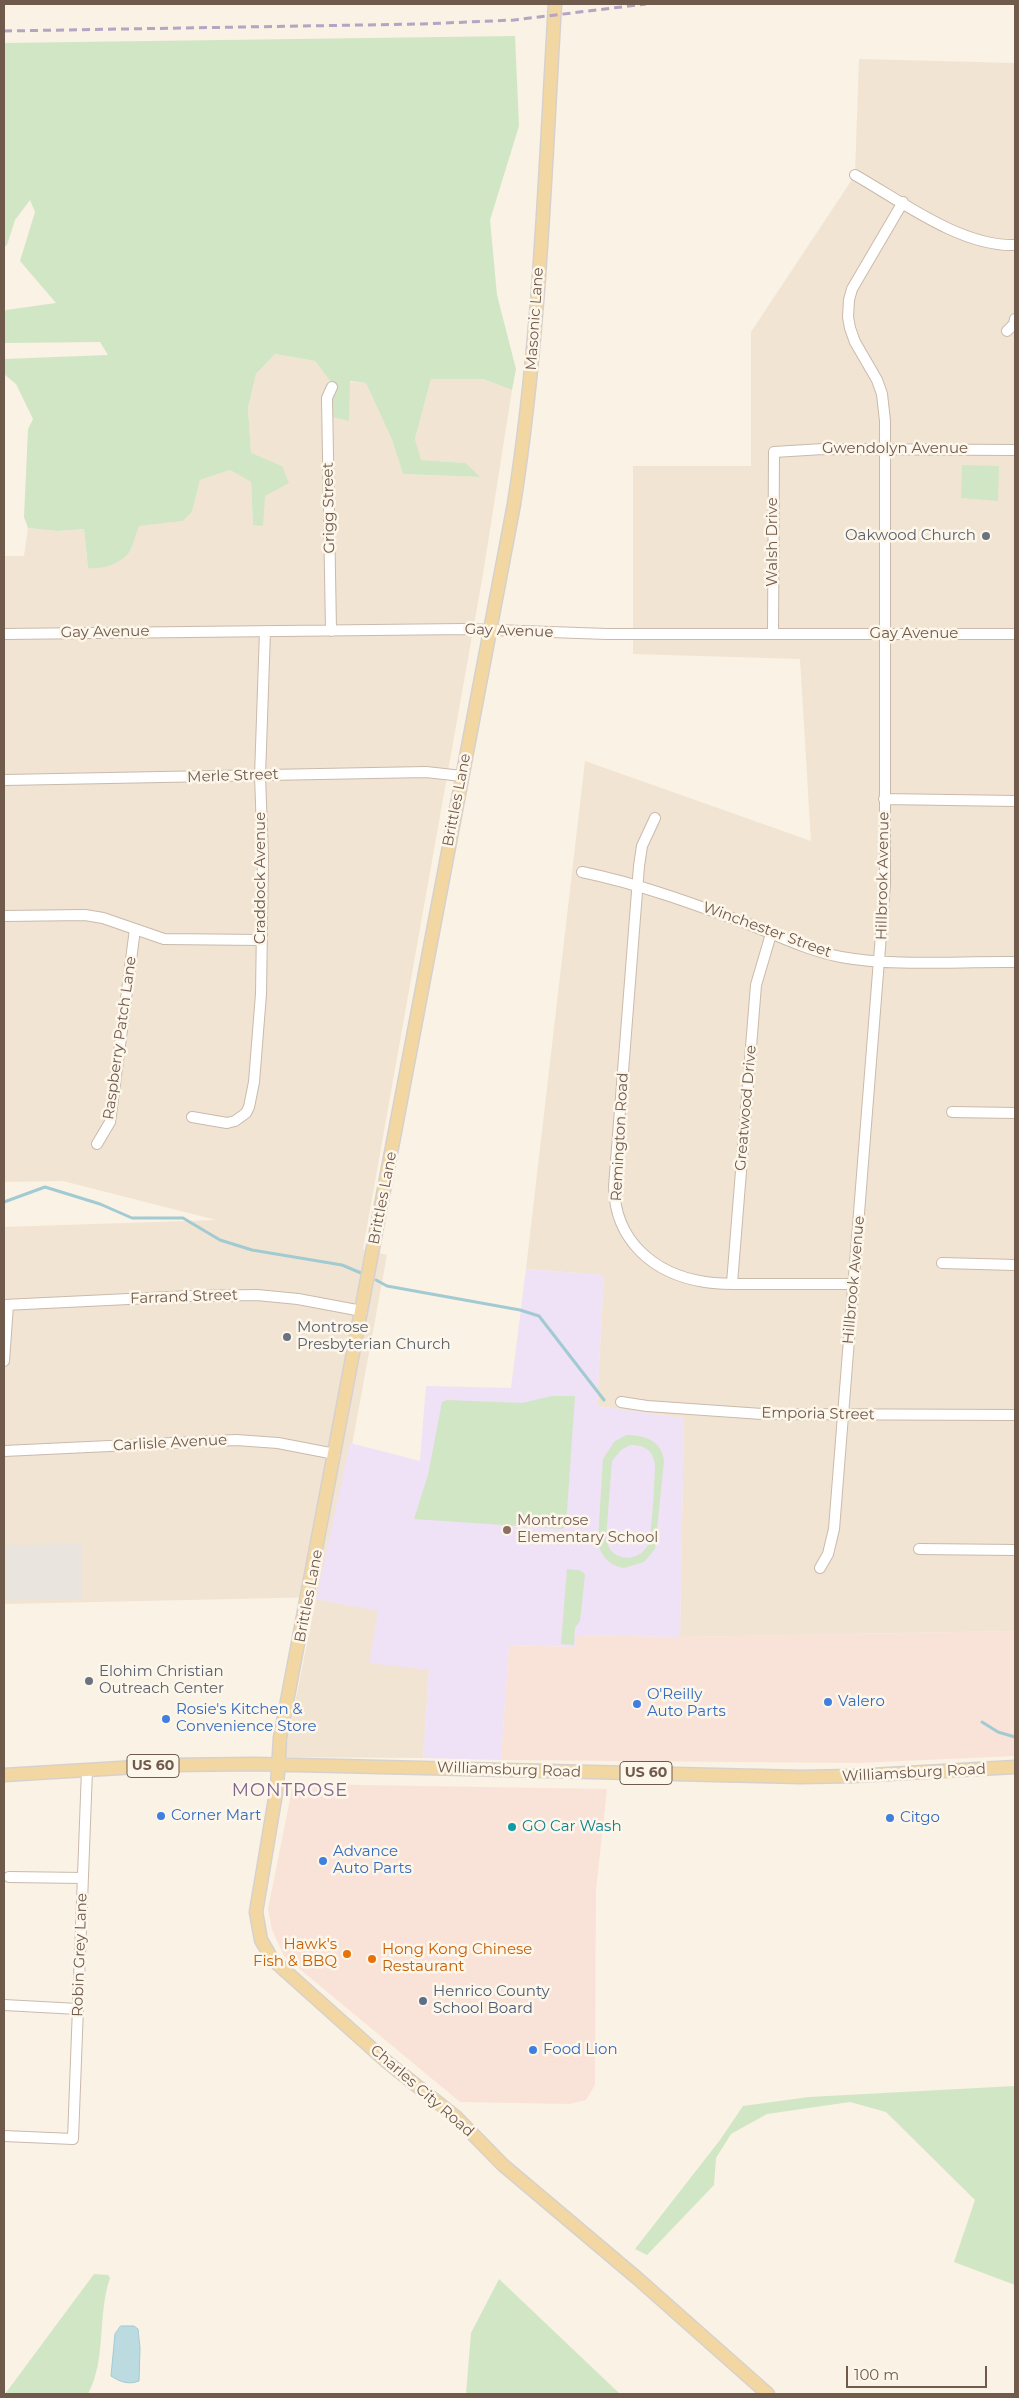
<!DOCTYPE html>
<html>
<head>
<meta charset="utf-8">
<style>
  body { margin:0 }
  #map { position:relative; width:1019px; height:2398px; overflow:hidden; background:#faf2e4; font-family:Montserrat,sans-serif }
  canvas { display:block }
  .frame { position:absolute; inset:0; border:5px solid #705a4c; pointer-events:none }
  .scale { position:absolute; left:846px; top:2366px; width:141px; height:22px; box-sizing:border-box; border:2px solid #705a4c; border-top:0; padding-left:6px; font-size:15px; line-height:18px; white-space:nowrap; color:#705a4c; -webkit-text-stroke:4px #fdf6ea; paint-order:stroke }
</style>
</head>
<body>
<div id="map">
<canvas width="1019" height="2398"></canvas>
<div class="frame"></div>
<div class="scale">100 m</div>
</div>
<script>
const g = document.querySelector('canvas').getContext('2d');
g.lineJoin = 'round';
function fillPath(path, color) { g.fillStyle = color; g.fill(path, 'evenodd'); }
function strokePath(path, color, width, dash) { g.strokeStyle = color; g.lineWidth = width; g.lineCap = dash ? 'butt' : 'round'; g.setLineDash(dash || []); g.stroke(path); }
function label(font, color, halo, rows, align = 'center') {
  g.font = font + ' Montserrat,sans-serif'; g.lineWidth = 5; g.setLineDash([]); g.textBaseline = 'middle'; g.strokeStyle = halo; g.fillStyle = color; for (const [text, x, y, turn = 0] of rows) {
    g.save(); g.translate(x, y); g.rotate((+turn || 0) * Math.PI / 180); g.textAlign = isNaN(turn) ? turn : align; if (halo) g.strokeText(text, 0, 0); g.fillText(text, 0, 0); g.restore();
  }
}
fillPath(new Path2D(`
  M859,59L1015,63V1631L680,1637L684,1418L597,1406L604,1275L526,1269L585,761L811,841L800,659L633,654V466H751V332L855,175Z
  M275,354L315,361L330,381L366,383L392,440L403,474L479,477L466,463L420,460L415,439L431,379H483L512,390L483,574L363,1249L387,1255L324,1597L4,1604V1227L216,1220L63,1181L4,1182V556H24L28,528L58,531L84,529L88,568L131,550L138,526L183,521L192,512L200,480L230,470L251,482L253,524L265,496L282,466L251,454L248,408L256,374Z
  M316,1599L379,1611L429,1670L423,1758L284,1757Z`), '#f1e4d3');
fillPath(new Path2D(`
  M1015,1631V1756L858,1763L501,1760L509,1645L574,1647L577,1635L680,1637Z
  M304,1784L607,1789L596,1890L595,2085L586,2100L570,2104L460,2102L284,1956L272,1930L268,1909L292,1789Z`), '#f9e3d9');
fillPath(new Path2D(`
  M82,1544V1599L5,1600L4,1545Z`), '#eae4de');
fillPath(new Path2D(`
  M526,1269L604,1275L597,1406L684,1418L680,1637L577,1635L575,1647L509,1645L501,1760L423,1758L429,1670L369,1663L378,1611L316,1599L350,1443L420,1461L426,1386L511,1388Z`), '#efe1f6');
fillPath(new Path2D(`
  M515,36L519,126L490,220L497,295L516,369L512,390L483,379H431L415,439L421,460L466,463L480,477L403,474L392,440L366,383L350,381L349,421L333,417L330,381L315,361L275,354L256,374L248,408L251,453L282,466L289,483L265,496L263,526L253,525L251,482L230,470L200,480L192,512L183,521L139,526C136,533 134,543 131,549C124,563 102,570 88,568L84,529L58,531L28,528L24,517L28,429L33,419L16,384L4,374V359L108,355L100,342L4,343V313L6,310L56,303L20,261L35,212L30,200L15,220L7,245L4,247V43Z
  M962,465L999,466L998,501L961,498Z
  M552,1396H575L566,1525L562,1529L414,1519L428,1475L442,1402L447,1400L522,1403Z
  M626,1435C645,1435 662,1441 664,1461L655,1549L644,1562L624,1568C610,1566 599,1555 598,1540L603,1459L614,1442ZM630,1445C639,1445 645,1446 651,1453C653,1456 654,1461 655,1464C655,1477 652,1531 649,1542C641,1565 608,1562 606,1538L612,1461L621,1450Z
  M567,1569L579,1570L585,1574L580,1621L575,1628L574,1645L561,1644Z
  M1015,2086V2285L954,2262L975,2200L886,2112L850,2102L767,2114L731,2134L716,2158L714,2185L647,2255L635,2249L720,2140L743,2106L809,2097Z
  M94,2274L108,2275L110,2278C97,2315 107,2358 88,2394H5Z
  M499,2279L620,2394H466L471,2333Z`), '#d1e6c4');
const water = new Path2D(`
  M121,2326H134L138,2329L140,2348L139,2381C129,2385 120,2382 111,2376L115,2334Z`);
fillPath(water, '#bbdbe1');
strokePath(water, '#a2cad2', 1);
strokePath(new Path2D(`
  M4,1202L45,1187L100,1204L132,1218H183L220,1240L252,1250L342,1265L361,1273
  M376,1280L387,1286L520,1310L539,1316L604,1400
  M982,1722L998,1732L1015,1737`), '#a2cad2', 3);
const minor = new Path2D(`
  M855,175C901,201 961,247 1015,245
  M1007,331L1014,324L1015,319
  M331,631L327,398L332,387
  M4,634L465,629L607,634H1015
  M773,634L774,452L823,449L1015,450
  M4,780L426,772L462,776
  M884,799L1015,801
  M655,818L642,846L639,866L614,1187C615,1240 653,1274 705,1282C726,1285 748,1284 770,1284C798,1284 826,1284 854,1284
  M582,872C640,884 694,904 748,924C779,936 809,951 841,957C896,967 959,961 1015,962
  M4,916L85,915L103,918L164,939L261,940
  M952,1112L1015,1113
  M192,1117L227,1123L235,1121L246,1113L249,1107L254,1082L261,994L263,857L260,776L265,631
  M97,1144L110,1122L135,929
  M942,1263L1015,1265
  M732,1283L756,985L771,934
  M4,1305L191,1296L257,1295L298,1299L362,1311
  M4,1361L8,1305
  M621,1402L647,1406L762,1414L1015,1415
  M4,1451L236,1440L278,1443L335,1454
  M919,1549L1015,1550
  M820,1568L828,1554L834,1529L885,884V421L882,394L877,380L855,342L850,328L848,317L849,300L852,289L903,202
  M9,1877L83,1878
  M4,2005L78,2009
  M4,2136L73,2139L87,1770`);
const major = new Path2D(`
  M555,4C545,171 540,339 514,504L280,1738L277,1787L256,1912L261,1940L272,1959L387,2062L456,2117L503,2165L637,2278L768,2394
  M4,1775L170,1765L254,1764L801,1777L853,1776L1015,1767`);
strokePath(minor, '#cabaac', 12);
strokePath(major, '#d7d1cd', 15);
strokePath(minor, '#fff', 10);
strokePath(major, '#f3d7a2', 12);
strokePath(new Path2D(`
  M4,31L422,24L514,20L646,4`), '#b5a4c2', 3, [8, 5]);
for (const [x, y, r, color] of [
  [986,536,5,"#6b7280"],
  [287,1337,5,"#6b7280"],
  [507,1530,5,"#8d6e63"],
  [89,1681,5,"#6b7280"],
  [828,1702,5,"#3f7fe0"],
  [637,1704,5,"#3f7fe0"],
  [166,1719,5,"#3f7fe0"],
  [161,1816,5,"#3f7fe0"],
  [890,1818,5,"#3f7fe0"],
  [512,1827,5,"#0f9aa8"],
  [323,1861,5,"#3f7fe0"],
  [347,1954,5,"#e8710a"],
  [372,1959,5,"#e8710a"],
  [423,2001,5,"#5c6f8a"],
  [533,2050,5,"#3f7fe0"]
]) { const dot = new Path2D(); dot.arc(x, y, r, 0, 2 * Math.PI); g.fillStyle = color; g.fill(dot); strokePath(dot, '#fdf6ea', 2); }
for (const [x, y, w] of [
  [153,1766,52],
  [646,1773,52]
]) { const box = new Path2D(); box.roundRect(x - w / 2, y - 11.5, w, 23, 4); g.fillStyle = '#fdf6ea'; g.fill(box); strokePath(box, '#705a4c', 1); }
label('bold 14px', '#705a4c', null, [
  ["US 60",153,1766],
  ["US 60",646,1773]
]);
label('15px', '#705a4c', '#fdf6ea', [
  ["Masonic Lane",535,319,-86],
  ["Gwendolyn Avenue",895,449],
  ["Grigg Street",329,508,-91],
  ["Walsh Drive",773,542,-90],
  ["Gay Avenue",509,631,2],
  ["Gay Avenue",105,632,-1],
  ["Gay Avenue",914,634],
  ["Merle Street",233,776,-2],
  ["Brittles Lane",457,800,-79],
  ["Hillbrook Avenue",883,876,-89],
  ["Craddock Avenue",261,878,-90],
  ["Winchester Street",767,930,20],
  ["Raspberry Patch Lane",120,1038,-82],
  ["Greatwood Drive",746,1108,-85],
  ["Remington Road",620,1137,-87],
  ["Brittles Lane",383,1198,-79],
  ["Hillbrook Avenue",854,1280,-85],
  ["Farrand Street",184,1297,-2],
  ["Emporia Street",818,1414,1],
  ["Carlisle Avenue",170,1443,-3],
  ["Brittles Lane",309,1596,-79],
  ["Williamsburg Road",509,1770,2],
  ["Williamsburg Road",914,1773,-3],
  ["Robin Grey Lane",80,1955,-88],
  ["Charles City Road",422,2091,41]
]);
label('15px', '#5b616d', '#fdf6ea', [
  ["Oakwood Church",976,536,"right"],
  ["Montrose",297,1328],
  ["Presbyterian Church",297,1345],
  ["Elohim Christian",99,1672],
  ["Outreach Center",99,1689]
], 'left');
label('15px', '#785e54', '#fdf6ea', [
  ["Montrose",517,1521],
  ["Elementary School",517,1538]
], 'left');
label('15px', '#366cbe', '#fdf6ea', [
  ["O'Reilly",647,1695],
  ["Auto Parts",647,1712],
  ["Valero",838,1702],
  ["Rosie's Kitchen &",176,1710],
  ["Convenience Store",176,1727],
  ["Corner Mart",171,1816],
  ["Citgo",900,1818],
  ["Advance",333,1852],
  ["Auto Parts",333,1869],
  ["Food Lion",543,2050]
], 'left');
label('15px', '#0d838f', '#fdf6ea', [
  ["GO Car Wash",522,1827]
], 'left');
label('15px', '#c56008', '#fdf6ea', [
  ["Hawk's",337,1945],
  ["Fish & BBQ",337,1962],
  ["Hong Kong Chinese",382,1950,"left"],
  ["Restaurant",382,1967,"left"]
], 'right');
label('15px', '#4e5e75', '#fdf6ea', [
  ["Henrico County",433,1992],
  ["School Board",433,2009]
], 'left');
g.letterSpacing = '1px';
label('18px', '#7f648c', '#fdf6ea', [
  ["MONTROSE",290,1791]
]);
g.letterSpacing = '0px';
</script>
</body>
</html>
